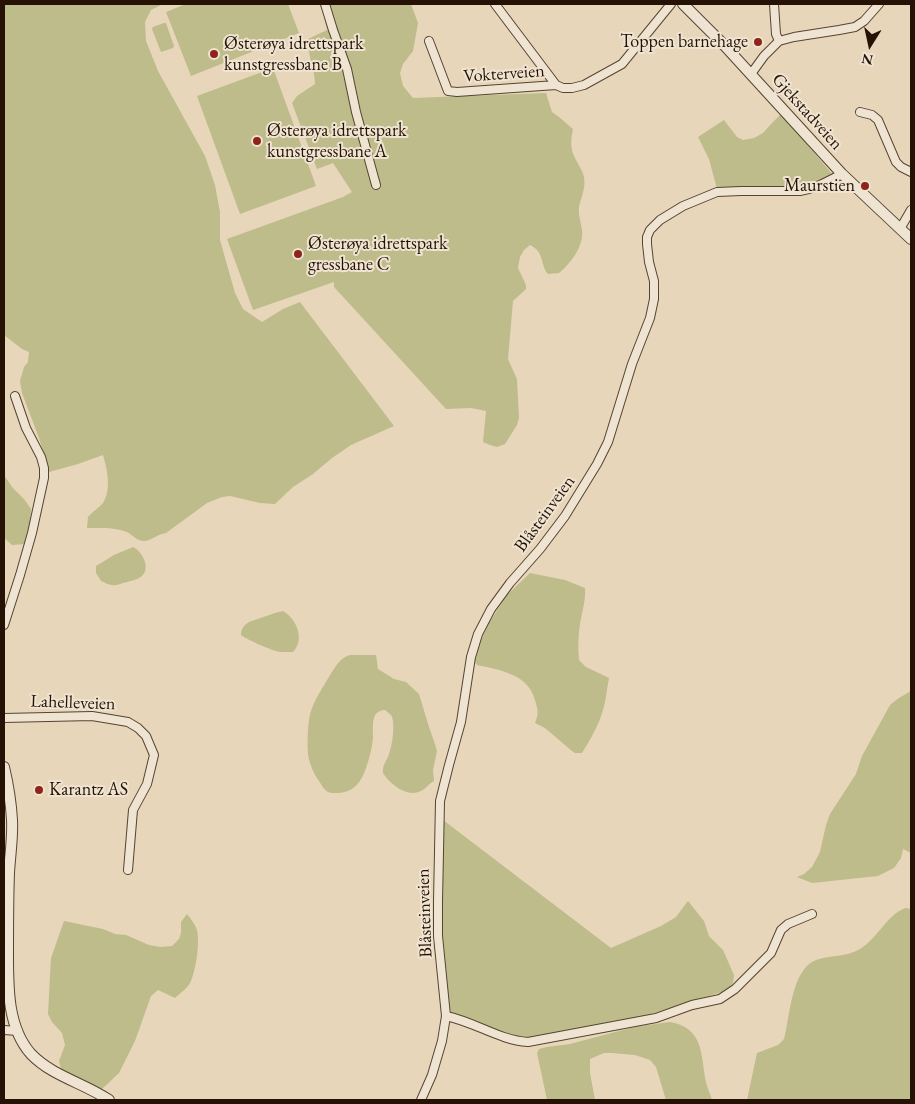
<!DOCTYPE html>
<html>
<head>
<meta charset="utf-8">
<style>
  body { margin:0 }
  #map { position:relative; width:915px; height:1104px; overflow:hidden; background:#e7d6ba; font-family:"EB Garamond",serif }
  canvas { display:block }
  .frame { position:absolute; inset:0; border:5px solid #251204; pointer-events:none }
  .north { position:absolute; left:845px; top:20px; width:50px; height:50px; -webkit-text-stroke:4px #efe4d2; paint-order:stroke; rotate:190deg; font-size:14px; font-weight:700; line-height:20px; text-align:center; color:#251204 }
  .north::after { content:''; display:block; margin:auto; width:18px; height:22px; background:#251204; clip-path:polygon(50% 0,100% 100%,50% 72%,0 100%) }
</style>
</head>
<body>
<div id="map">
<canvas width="915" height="1104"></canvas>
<div class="frame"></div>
<div class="north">N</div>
</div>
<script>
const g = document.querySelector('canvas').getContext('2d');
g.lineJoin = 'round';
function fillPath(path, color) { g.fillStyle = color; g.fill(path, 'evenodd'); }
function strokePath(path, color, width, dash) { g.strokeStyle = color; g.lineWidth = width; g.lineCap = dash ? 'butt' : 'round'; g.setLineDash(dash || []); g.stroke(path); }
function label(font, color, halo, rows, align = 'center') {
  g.font = font + ' "EB Garamond",serif'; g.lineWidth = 4; g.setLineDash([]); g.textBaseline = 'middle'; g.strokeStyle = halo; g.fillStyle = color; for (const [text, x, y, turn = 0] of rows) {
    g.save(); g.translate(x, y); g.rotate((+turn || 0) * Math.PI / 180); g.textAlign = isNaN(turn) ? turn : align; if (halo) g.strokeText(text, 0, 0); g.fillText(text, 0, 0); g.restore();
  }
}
fillPath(new Path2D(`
  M4,4H163L151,10L145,22L146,41L158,71L205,156L215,185L220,212V240L235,293L243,309L262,322L283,309L300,302L394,426L351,445L332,458L313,474L293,487L275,504L260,503L230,496L222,497L207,503L166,533C157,534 151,541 144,541C137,541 133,535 127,532C115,527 100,528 87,528L88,517C92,512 100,507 103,503C112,489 107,469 103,455L78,464L49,472L39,438L22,393L20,381L24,367L28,362L29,352L22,349L4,335Z
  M186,4H288L299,33L191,76L166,12Z
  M321,4H411L418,23L413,51L403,64L400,73L403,86L413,98L546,93L552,112L559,117L573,129C571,138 570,147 574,156C577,163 582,169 584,177C586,188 581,197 579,207C578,215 581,222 582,230C584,246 571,263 559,273L548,274C540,265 545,252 530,245L524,250L520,257L518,268L526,285V289L513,301L508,359L517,379L519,418L517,425L505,444L497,447L490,445L483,442L486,411L471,408L446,409L334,287V282L253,310L227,239L343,197L352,192L333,163L317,169L292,103L297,96L315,84C315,69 307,54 308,39L327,30Z
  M164,23H166L174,46L173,48L161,52L152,29L153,27Z
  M273,68L316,186L240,214L197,96Z
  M781,114L833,175L819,184L803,188L752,186L717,189L709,159L698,137L724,120L737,137L743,140L754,138L763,133L771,124Z
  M4,475L12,487L24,499L31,509L30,526L25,544L12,545L4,538Z
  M133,547C139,550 143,556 145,562C149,578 135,580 123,583C120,584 115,586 112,585C108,585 104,582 101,581L96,573V566L114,555Z
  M530,573L565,580L585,588C586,600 582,612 580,624C578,636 578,648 579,660L586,667L609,678C607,688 606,700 603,710C599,725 590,740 582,753H575L572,751L545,728L535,723C539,713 538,711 535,700C528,674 500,670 477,665L474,661L480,642L489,623L507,595Z
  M283,611C297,619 305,640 293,652C289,652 285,652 281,652C272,651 248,640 241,635C241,629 244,625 249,622L275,613Z
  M350,655H376L378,669L394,679L406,682L419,694L429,727L435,744L437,751L433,770L434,781C428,784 426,789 421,791C407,798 390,784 383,773C382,765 387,761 389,754C392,747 396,722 391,715C389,713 387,712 385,710C381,710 377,712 375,715C372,722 373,731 373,738C372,747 370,756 367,765C361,783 354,794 333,793C325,793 323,787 319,781C314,775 308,760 308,753C307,743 308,719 311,711C315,699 323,687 329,677C334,669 340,657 350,655Z
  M911,691V853L903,849L901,858L894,868L878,876L812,883L797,877L804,874L812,867L820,852L826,825L830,814L856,774L862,756L890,705L899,698Z
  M443,820L611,948L661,926L676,917L688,901L704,921L709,936L723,950L734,975L733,983L729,989L722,992L634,1019L561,1034L541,1035L521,1039L462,1021L450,1012L447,1009L442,924L443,881L441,866Z
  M905,908L911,909V1100H747L757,1053L778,1045L784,1039C790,1017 791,970 816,960C830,955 847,957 860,949C878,938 886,916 905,908Z
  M187,914C191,919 195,924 197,930C200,943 196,969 191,981C188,988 180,993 175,998L158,990L151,996L135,1041L119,1073L101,1090L61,1069L59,1061L65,1045L62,1033L52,1022L48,1014L51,958L64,921L103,929L115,934L126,935L149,945L160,947L172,946L179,939L181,933V922Z
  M670,1022C702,1028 701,1051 705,1077C706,1085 710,1093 712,1100H666L656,1067L650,1060L635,1055L612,1053H604L590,1059V1073L595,1100H547L537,1053L539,1049L547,1047L570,1044L634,1027Z`), '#bdbc8a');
const minor = new Path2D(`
  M325,4L333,30L347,69L356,112L376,185
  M495,4L556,85L563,88H572L584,85L622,64L671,4
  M774,4L776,34L779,41
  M429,41L448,91L457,92L556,85
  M751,74L764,56L779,41L794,37L839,30L855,27L864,21L879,4
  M860,112L872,115L878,120L896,162L901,167L911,172
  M900,229L911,210
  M4,625L20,575L32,533L44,478V468L41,457L26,428L15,396
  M4,718L92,716L128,722L138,728L146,736L154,755L147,784L133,810L128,870
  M446,1016C475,1022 499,1040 528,1042L656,1018L692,1005L720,999L735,989L771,953L781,930L788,924L812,914
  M4,1030L18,1031
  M421,1100L432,1075L442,1041L446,1016L438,936V901L440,801L449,765L461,722L471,657L478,634L491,609L510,583L540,549L565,516L597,464L608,442L632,364L650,318L654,299V281L649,262L647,244V237L650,230L660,220L683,206L717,192L741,191H800C815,189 828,181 842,174`);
const tertiary = new Path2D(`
  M683,4L724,45L842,174L911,239
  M4,767C8,784 11,802 12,820C13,837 10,855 9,873C8,899 8,926 8,952C8,986 7,1027 31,1054C52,1076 84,1083 109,1100`);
strokePath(minor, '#564332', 10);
strokePath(tertiary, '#564332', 12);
strokePath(minor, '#efe4d2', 8);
strokePath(tertiary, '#efe4d2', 10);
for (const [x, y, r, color] of [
  [758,42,5,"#8f2418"],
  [214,54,5,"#8f2418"],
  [257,141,5,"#8f2418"],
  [865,186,5,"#8f2418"],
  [298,254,5,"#8f2418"],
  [39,790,5,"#8f2418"]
]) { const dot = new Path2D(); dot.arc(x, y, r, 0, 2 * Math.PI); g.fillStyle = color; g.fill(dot); strokePath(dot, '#efe4d2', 2); }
label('18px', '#251204', '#efe4d2', [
  ["Toppen barnehage",748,42,"right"],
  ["Østerøya idrettspark",224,44],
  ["kunstgressbane B",224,65],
  ["Østerøya idrettspark",267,131],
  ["kunstgressbane A",267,152],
  ["Maurstien",855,186,"right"],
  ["Østerøya idrettspark",308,244],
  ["gressbane C",308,265],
  ["Karantz AS",49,790]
], 'left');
label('18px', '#251204', '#efe4d2', [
  ["Vokterveien",504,74,-4],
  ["Gjekstadveien",807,112,48],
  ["Blåsteinveien",545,514,-54],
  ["Lahelleveien",73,703,2],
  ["Blåsteinveien",425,913,-92]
]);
</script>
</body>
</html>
